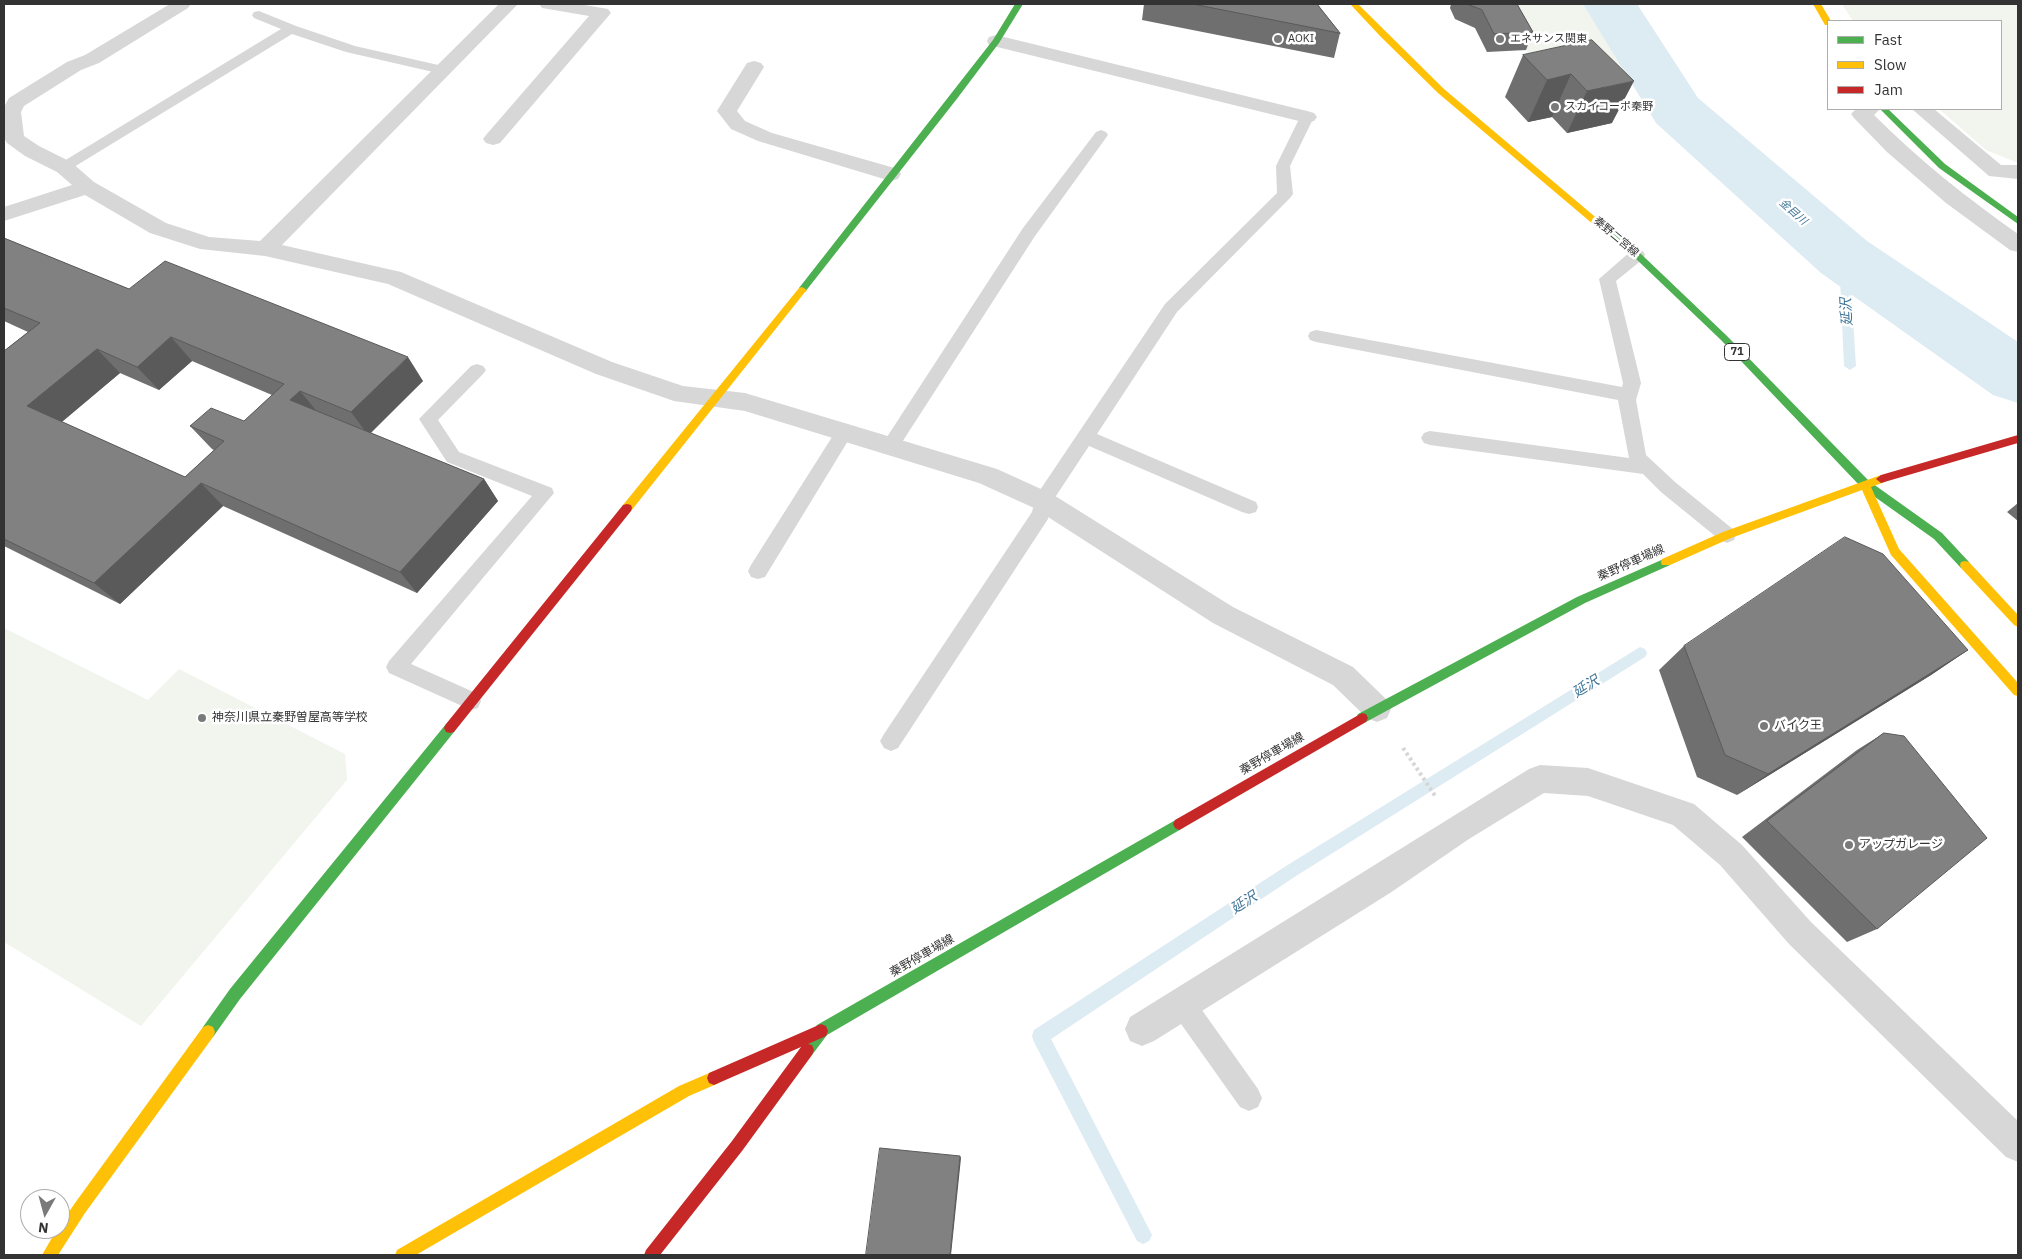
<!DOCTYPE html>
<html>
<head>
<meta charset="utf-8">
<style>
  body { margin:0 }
  #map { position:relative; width:2022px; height:1259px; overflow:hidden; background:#fff; font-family:"IBM Plex Sans",sans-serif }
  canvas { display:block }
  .frame { position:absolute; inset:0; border:5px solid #333; pointer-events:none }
  .legend { position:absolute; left:1827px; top:20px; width:175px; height:90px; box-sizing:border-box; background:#fff; border:1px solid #adadad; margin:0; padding:6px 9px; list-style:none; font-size:15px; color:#333 }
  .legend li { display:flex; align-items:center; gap:10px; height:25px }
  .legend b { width:25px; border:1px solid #adadad }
  .north { position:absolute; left:20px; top:1189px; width:50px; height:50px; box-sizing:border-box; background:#fff; border:1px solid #adadad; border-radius:50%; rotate:187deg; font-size:14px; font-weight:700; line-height:20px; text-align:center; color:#333 }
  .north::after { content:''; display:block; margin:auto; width:18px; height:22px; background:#7a7a7a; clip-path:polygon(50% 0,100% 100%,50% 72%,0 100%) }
</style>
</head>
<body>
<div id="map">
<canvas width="2022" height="1259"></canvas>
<div class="frame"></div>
<ul class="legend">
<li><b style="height:6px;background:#4caf50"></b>Fast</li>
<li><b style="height:6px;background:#ffc107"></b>Slow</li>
<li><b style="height:6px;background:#c62828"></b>Jam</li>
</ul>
<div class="north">N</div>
</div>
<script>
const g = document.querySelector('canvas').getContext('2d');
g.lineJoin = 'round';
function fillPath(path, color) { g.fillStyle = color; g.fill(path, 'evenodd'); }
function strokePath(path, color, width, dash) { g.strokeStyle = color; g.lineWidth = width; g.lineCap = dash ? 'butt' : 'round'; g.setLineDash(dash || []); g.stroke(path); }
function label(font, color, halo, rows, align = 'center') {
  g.font = font + ' "IBM Plex Sans","Noto Sans JP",sans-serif'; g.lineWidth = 5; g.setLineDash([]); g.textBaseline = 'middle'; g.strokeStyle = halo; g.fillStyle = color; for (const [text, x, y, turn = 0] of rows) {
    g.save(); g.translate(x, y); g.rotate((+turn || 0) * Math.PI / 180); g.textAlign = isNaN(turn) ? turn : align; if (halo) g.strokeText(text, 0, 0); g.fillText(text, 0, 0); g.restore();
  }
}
fillPath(new Path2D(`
  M1505,4H1603L1613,26L1624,40L1630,66L1620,82L1534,62L1502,11Z
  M1842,4H2018V163L1986,150L1939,109H2001V21H1853Z
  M4,628L148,700L179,669L345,754L347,780L141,1026L4,942Z`), '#f1f5ed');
fillPath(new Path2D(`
  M1844,253L1849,257L1856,366L1850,370L1844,366L1839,257Z
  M1640,647L1645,649L1647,653L1645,657L1296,876L1051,1039L1149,1229L1152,1235L1149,1241L1143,1244L1137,1241L1034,1042L1032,1036L1034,1030L1286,866Z`), '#ddebf3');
fillPath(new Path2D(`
  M1583,4H1637L1698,98L1867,241L2018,342V403L1993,395L1821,273L1656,123Z`), '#ddebf3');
strokePath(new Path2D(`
  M1403,748L1436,797`), '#d6d6d6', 4, [3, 3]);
fillPath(new Path2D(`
  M259,11L296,26L355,46L447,67L449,70L442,74L346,52L292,34L69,170H59L57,167L59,164L281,29L254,18L252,15L254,12Z
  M1307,113L1312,114L1314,117L1290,166L1293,194L1290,198L1177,312L1097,434L1256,502L1258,507L1256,512L1249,514L1242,512L1089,446L1052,502L1048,519L898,748L891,751L884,748L880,741L884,734L1032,512L1036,496L1165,304L1277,193L1276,166L1300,117L1302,114Z
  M1101,130L1106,132L1108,135L1035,236L897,450L891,452L885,450L882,445L885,440L1023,228L1096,132Z
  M1637,250L1643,251L1645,255L1643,259L1616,281L1641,383L1636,400L1646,455L1675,482L1734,530L1736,535L1734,540L1727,543L1720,540L1661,492L1643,474L1430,445L1424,443L1421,438L1424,433L1430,431L1629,458L1618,400L1316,342L1310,340L1308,336L1310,332L1316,330L1622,387L1623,383L1599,279L1631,251Z
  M477,364L483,366L486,370L483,374L438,420L459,452L552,488L554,493L411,664L478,694L481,701L478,708L471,710L389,673L386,667L389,661L532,496L447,462L419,419L471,366Z
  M845,424L851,426L854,431L765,577L758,579L751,577L748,571L751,565L839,426Z
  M1183,993L1192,996L1258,1089L1262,1098L1258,1107L1249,1111L1240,1107L1174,1014L1171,1005L1174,996Z`), '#d7d7d7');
fillPath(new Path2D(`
  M170,4H191L188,8L99,63L81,70L24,106L21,112L24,136L39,146L71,162L94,182L166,223L209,237L260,241L499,4H518L282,245L401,272L612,362L683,386L745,393L997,469L1052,494L1233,607L1353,667L1387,700L1391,709L1387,718L1377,722L1367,718L1333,685L1213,623L1034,508L979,483L745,411L674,401L596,374L388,284L265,256L200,249L150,233L85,195L4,221V207L72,185L57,172L25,156L7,143L4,138V107L9,98L67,62L85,55Z
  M539,4H579L608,9L611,13L500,143L493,145L486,143L483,139L486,135L589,16L548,9L542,8Z
  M996,35L1307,111L1314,113L1317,117L1314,121L1307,123L989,45L987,41L989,37Z
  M754,61L761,63L764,67L737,111L745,121L772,133L898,169L901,174L898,179L891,181L884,179L758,141L731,129L717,111L747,63Z
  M1856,109H1880L1874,115C1919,160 1967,198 2018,234V252L2010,250L1946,203L1887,152L1854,118L1851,114Z
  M1912,109H1934L2001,165H2018V179L1989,176Z
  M1540,765L1588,768L1694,804L1742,845L1811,922L2018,1121V1162L2006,1157L1789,944L1720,865L1673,825L1588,796L1544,793L1469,839L1390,893L1154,1041L1142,1046L1130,1041L1125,1029L1130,1017L1529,769Z`), '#d7d7d7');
fillPath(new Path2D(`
  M1015,4H1023L999,43L956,100L805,292H799V288L993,40Z
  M1880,109H1888L1945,164L2018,217V224L1939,168Z
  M1597,220L1640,253L1727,336L1869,481L1942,533L1969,562L1970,565L1969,568H1961L1934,539L1861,487L1721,340L1634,257L1594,225V221Z
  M1666,558L1670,559L1671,562L1670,565L1585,603L1366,722L1362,723L1358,722L1356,718L1358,714L1577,597Z
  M450,723L454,724L456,728L454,732L240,999L213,1037L208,1039L203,1037L201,1032L203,1027L230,989L446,724Z
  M1179,818L1183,820L1185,824L1183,828L827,1035L812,1055L807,1057L802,1055L800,1050L817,1025Z`), '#4caf50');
fillPath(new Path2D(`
  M1350,4H1358L1444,89L1600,221V225H1594L1438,93L1380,36Z
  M1813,4H1821L1831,21H1828V25H1825Z
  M802,287L807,290L805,292L631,511H623L622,508L623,505L799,288Z
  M1881,475L1885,476L1886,479L1885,482L1871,487L1899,549L2018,683V696L2014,695L1891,555L1862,490L1731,538L1670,565H1662L1661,562L1662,559L1723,532Z
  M1965,561L1969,562L2018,615V627L2014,625L1961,568L1960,565L1961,562Z
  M208,1025L213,1027L215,1032L213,1037L85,1213L58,1255H42L57,1229H60V1225L75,1203L203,1027Z
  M714,1071L719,1073L721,1078L719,1083L689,1096L416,1255H395L397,1250L679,1086Z`), '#ffc107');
fillPath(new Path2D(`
  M2018,435V443L1881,483L1876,479L1881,475Z
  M627,504L631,505L632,508L631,511L454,732L450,733L446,732L444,728L446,724L623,505Z
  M1362,713L1366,714L1368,718L1366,722L1183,828L1179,830L1175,828L1173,824L1175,820Z
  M821,1024L826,1026L828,1031L826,1036L808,1044L812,1045L814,1050L812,1055L742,1151L660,1255H644L646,1250L732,1141L801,1047L714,1085L709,1083L707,1078L709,1073Z`), '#c62828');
fillPath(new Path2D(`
  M1144,4H1317L1340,33L1334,58L1142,20Z
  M1451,4H1517L1533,32L1526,50L1487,52L1475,28L1455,19L1450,8Z
  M1592,40L1612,123L1567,133L1552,117L1528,122L1505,97L1523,55Z
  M4,238L129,289L423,381L371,433L484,479L498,501L417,593L223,506L120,604L4,546V351L28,332L4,321ZM192,361L272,395L244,421L190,426L212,449L214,450L185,477L62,422L120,373L159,390Z
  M2018,503V521L2007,512Z
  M1684,646L1968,650L1931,675L1737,795L1697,777L1659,670Z
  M1884,733L1877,929L1847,942L1742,837L1857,750Z`), '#6f6f6f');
fillPath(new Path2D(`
  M1571,74L1552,117L1528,122L1547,80Z
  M1634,81L1612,123L1567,133L1587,91Z
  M171,337L192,361L159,390L137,367Z
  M97,349L120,373L53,429L27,406Z
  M408,357L423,381L368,435L351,412Z
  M300,391L319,414L290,400Z
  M484,479L498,501L417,593L400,572Z
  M201,483L223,506L120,604L94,583Z
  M1968,650L1931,675L1737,795L1768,774Z
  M960,1156L961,1158L951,1255H950Z`), '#5a5a5a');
const building = new Path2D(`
  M1193,4H1317L1340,33Z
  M1467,4H1517L1533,32L1494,34L1482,10Z
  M1592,40L1634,81L1587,91L1571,74L1547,80L1523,55Z
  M4,238L129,289L165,261L408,357L351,412L300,391L290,400L484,479L400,572L201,483L94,583L4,539V351L40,323L4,308ZM171,337L284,384L244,421L211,408L190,426L224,441L185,477L27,406L97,349L137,367Z
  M1845,537L1883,554L1968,650L1768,774L1725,755L1684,646Z
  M1884,733L1904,736L1987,838L1877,929L1767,821Z
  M880,1148L960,1156L950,1255H866Z`);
fillPath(building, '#818181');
strokePath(building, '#5a5a5a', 1);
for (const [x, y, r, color] of [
  [1278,39,5,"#7a7a7a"],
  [1500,39,5,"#7a7a7a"],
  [1555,107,5,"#7a7a7a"],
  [202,718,5,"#7a7a7a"],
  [1764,726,5,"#7a7a7a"],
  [1849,845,5,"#7a7a7a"]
]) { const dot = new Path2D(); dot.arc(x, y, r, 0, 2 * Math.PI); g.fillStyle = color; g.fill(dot); strokePath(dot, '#fff', 2); }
label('11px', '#333', '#fff', [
  ["AOKI",1288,39],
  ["エネサンス関東",1510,39],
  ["スカイコーポ秦野",1565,107]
], 'left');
label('italic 11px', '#3f7597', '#fff', [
  ["金目川",1793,212,41]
]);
label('11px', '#333', '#fff', [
  ["秦野二宮線",1616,237,40]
]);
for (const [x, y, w] of [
  [1737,352,25]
]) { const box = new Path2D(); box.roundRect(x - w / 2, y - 8.5, w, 17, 4); g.fillStyle = '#fff'; g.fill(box); strokePath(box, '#333', 1); }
label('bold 11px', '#333', null, [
  ["71",1737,352]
]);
label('12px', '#333', '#fff', [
  ["秦野停車場線",1631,563,-24],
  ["秦野停車場線",1272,754,-30],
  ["秦野停車場線",922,956,-30]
]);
label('12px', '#333', '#fff', [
  ["神奈川県立秦野曽屋高等学校",212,718],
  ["バイク王",1774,726],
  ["アップガレージ",1859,845]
], 'left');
label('italic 14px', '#3f7597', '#fff', [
  ["延沢",1847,312,-93],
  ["延沢",1586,687,-32],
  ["延沢",1244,903,-33]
]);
</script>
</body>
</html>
